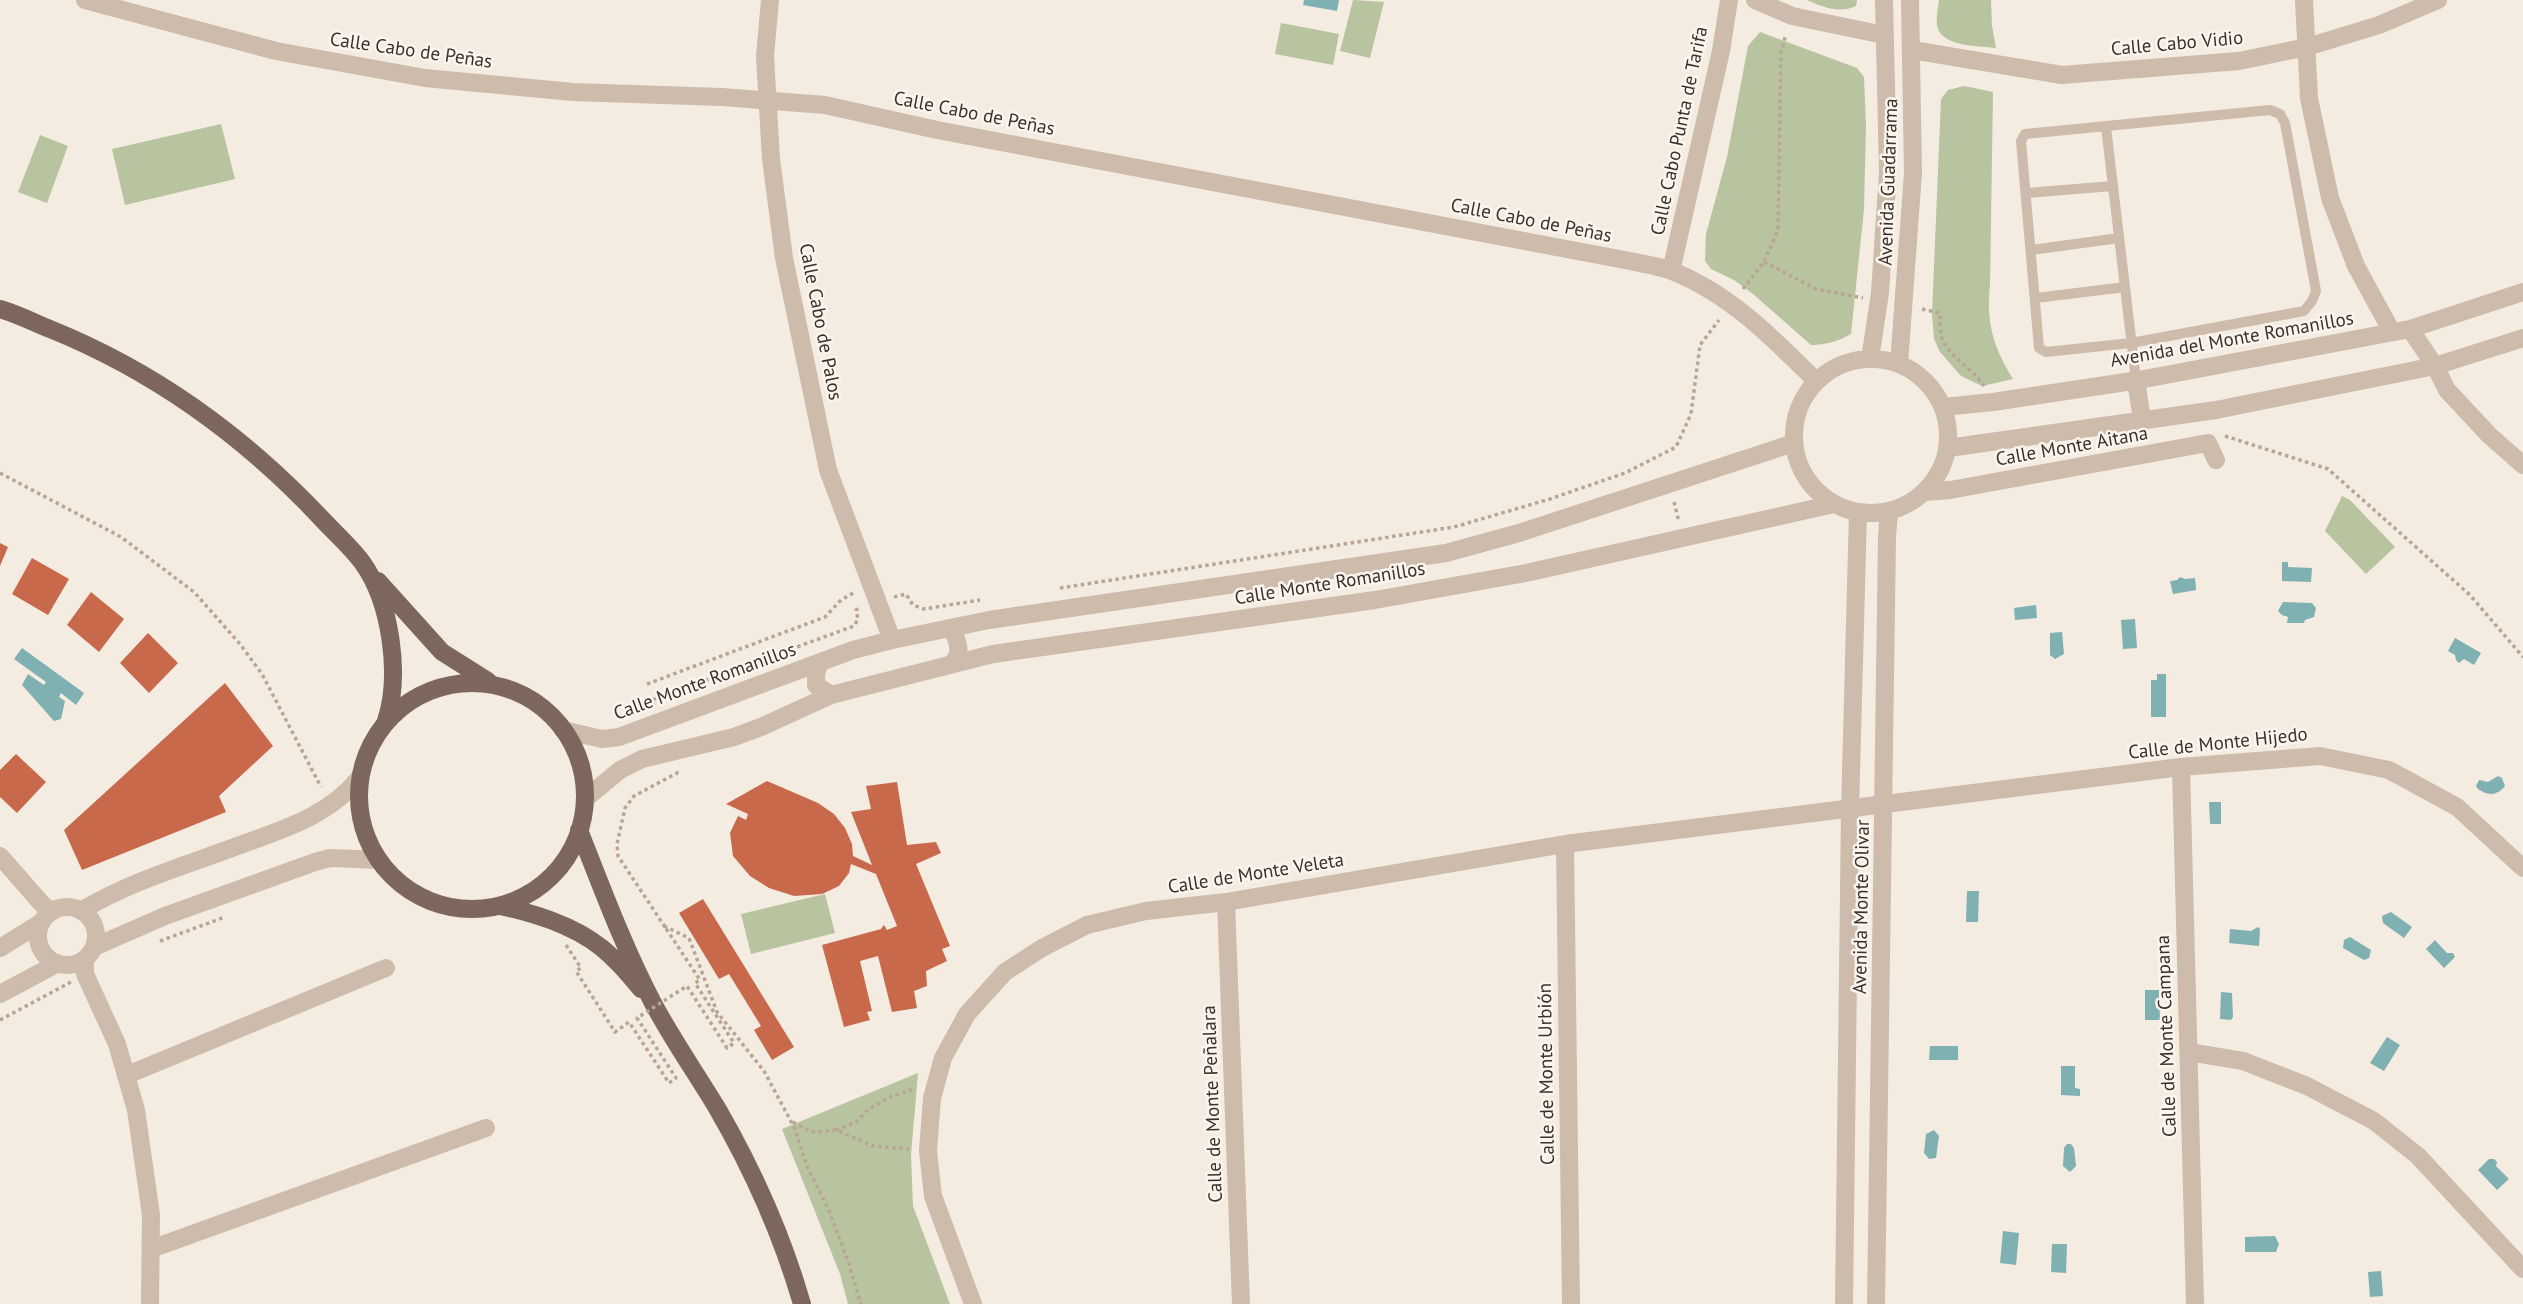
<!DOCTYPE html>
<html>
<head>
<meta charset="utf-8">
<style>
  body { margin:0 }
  canvas { display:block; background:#f4ebe1 }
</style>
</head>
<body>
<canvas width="2523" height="1304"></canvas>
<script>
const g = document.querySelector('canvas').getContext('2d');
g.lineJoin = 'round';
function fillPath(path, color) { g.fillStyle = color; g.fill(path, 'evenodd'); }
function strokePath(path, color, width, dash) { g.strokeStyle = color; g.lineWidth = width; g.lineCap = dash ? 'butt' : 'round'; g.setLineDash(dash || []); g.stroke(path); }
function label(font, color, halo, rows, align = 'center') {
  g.font = font + ' "PT Sans",sans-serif'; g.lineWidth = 5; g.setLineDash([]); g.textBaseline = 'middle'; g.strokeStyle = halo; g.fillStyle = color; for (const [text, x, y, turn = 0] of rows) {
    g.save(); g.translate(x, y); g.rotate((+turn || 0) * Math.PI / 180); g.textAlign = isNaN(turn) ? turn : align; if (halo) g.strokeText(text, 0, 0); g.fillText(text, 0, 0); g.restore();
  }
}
fillPath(new Path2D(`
  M1353,0L1384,2L1370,58L1340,51Z
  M1807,0H1857L1856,6C1840,14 1822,7 1807,0Z
  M1939,0H1991L1992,26L1996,48C1980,46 1945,47 1938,29C1935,22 1938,8 1939,0Z
  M1281,23L1339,34L1333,65L1275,54Z
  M1760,32L1857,68L1864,77L1866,125L1864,209L1851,334C1839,341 1825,345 1811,345L1753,294L1734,280L1711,269L1705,261L1706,234L1727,157L1748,46Z
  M1964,86L1993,92L1990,284C1986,322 1993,347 2013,379L1982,386L1961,376L1940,352L1934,339L1932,314L1941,99L1948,90Z
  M221,124L235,179L125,205L112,149Z
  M40,135L68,146L47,203L18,192Z
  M2342,496L2350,500L2395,547L2366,574L2325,531Z
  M825,894L835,933L751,954L741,914Z
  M918,1073L911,1155L913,1206L950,1304H848L840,1274L782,1129Z`), '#b8c4a0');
fillPath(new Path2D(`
  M1304,0H1339L1337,11L1303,5Z
  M2282,562H2288V567L2312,568L2311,582L2282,581Z
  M2180,577L2185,579L2195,578L2196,590L2173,594L2170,581L2177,580Z
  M2283,602L2312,603L2316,608L2314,617L2305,620L2304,623H2287L2288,617L2282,615L2278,611Z
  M2036,605L2037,618L2015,620L2014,608Z
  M2135,619L2137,648L2123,649L2121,620Z
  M2062,632L2064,654L2055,659L2050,655V633Z
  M2455,638L2481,653L2474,665L2464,659L2459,663L2456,660L2455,655L2448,651Z
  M22,648L84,693L76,705L61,693L59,697L65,701L61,719L54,721L22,685L28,674L44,685L46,682L14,659Z
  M2157,674H2166V717H2151V680H2157Z
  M2498,776L2502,778L2505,786C2497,796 2488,796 2478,789L2476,786L2479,780L2488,782Z
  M2209,802H2221V824H2210Z
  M1967,891H1979L1978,922H1966Z
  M2391,912L2412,927L2404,938L2383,923L2382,916Z
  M2258,927L2260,929L2259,946L2229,943L2230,929L2251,931Z
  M2350,937L2371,950L2369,958L2364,960L2343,948L2344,940Z
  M2435,940L2447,953H2453L2455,957L2444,968L2426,949Z
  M2145,990H2159L2160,1020H2145Z
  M2221,992L2232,993L2233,1017L2231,1020L2220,1019Z
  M2387,1037L2400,1045L2384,1071L2370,1063Z
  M1930,1046H1958V1060H1929Z
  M2061,1066H2075V1088L2080,1089V1096L2061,1095Z
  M1934,1130L1939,1136L1936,1158L1929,1159L1924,1153L1926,1134Z
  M2067,1144H2071L2074,1148L2076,1166L2070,1172L2063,1166L2064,1148Z
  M2489,1159H2494L2497,1162L2496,1166L2509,1179L2497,1190L2478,1170Z
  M2003,1231L2019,1233L2016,1265L2000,1263Z
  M2275,1236L2279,1244L2276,1252H2245V1237Z
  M2052,1244H2067L2066,1273L2051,1272Z
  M2381,1271L2383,1296L2370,1297L2368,1272Z`), '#7fb0b2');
fillPath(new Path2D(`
  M0,543L8,547L0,566Z
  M32,558L69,579L48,615L12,594Z
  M91,592L124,619L99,652L67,625Z
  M148,633L178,663L149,693L120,663Z
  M225,683L273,746L219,796L226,812L82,870L64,830Z
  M16,754L46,782L17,813L0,797V770Z
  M767,781L818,803L834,814L845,828L852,844L853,856L872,865L851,812L871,809L866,786L897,782L907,845L936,842L941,853L916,864L950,946L942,949L947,961L926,971L927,986L914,991L917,1008L892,1012L878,956L860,961L872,1011L867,1012L870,1020L844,1027L822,945L881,929L884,925L887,930L897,926L876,874L851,864L849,873L839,886L822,894L794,896L769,888L750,876L733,856L730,833L738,816L746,820L748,814L726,804Z
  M703,899L794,1047L772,1060L754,1030L761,1026L729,974L719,979L679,913Z`), '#c8694b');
strokePath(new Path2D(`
  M1764,262L1816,289L1863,298
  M1743,289L1764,262L1778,230L1781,52L1786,34
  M1922,309L1940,313C1940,320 1940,328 1941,335C1945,354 1974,369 1984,386
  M2225,436L2328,469L2470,595L2523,657
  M0,473L121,537L194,592L240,644L262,674L321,787
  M1674,502L1679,522
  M1060,588L1454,527L1550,499L1625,473L1676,447L1691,414L1700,345L1719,320
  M894,597L906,594L913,605L924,609L980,600
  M647,684L825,617L841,600L855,592
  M654,706L652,700L854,626L858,619L856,610L860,608
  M664,926L689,938L717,1012L764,1071L794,1127L808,1169L828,1208L848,1261L861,1304
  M665,927L618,856L617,844L625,808L634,796L677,773L676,770
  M160,941L225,917
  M0,1020L71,982
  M793,1122L805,1129L815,1132L836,1130L873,1146L909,1149
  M836,1130L856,1122L869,1109L890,1097L914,1089`), '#b9a596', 3.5, [3.5, 3.5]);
strokePath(new Path2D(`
  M2270,110L2280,114L2285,123L2316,291L2312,301L2304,311L2131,343L2046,352L2039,348L2021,141L2025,134Z
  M2106,127L2136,380
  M2026,193L2113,186
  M2031,250L2119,238
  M2036,298L2125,287`), '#cdbbac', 10);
strokePath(new Path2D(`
  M85,0L276,51L425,78L573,92L722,97L825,105L937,130L1630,261C1643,264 1659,266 1672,271C1730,294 1773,338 1816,381
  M770,0L765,56L771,159L784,258L828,470L892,640
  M1755,0L1792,16L1884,35
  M2304,0L2309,98L2330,198L2356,266L2392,332
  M1912,50L2062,75L2239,61L2307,47L2379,25L2438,0
  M1671,271L1721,51L1729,0
  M2410,329L2435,366L2447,390L2490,436L2523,465
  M1870,359L1880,293L1888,172L1884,0
  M1794 436a77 77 0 1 1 154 0a77 77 0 1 1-154 0Z
  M1899,364L1913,173L1910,0
  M2136,380L2142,420
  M1943,407L1993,402L2139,380L2410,329L2523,292
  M1948,448L2216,410L2435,366L2523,338
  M1925,492L1950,490L2208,443L2216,460
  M819,663L816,675V685L831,695
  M951,664C964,654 957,641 952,628
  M563,730L602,739L619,737L853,650L892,640L989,620L1446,553L1519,533L1794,443
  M2181,767L2195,1304
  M585,799L620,770L642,759L734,737L761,727L831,695L993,654L1375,600L1526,573L1834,504
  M1565,844L1571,1304
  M0,856L42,904L52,912
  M1226,902L1241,1304
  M38 936a29 29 0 1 1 58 0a29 29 0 1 1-58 0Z
  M81,911C130,881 187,865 240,845C285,829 330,815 360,777
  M94,947L165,916L315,862L330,858L379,860
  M0,948L42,922
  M85,959V974L117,1044L136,1110L151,1215L150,1304
  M0,994L58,963
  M2189,1052L2243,1061L2307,1086L2374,1121L2418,1156L2523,1269
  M127,1075L386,968
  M151,1249L486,1128
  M973,1304L933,1196L928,1151L932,1098L943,1058L967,1014L1005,972L1042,948L1087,925L1146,911L1226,902L1565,844L2181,767L2320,756L2389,770L2457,807L2523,868
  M1844,1304L1850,810L1858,512
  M1876,1304L1887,537L1889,511`), '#cdbbac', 18);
strokePath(new Path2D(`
  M0,309C17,314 33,322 50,329C154,371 246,438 322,519C335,533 351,547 362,562C391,602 401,675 386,721
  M378,581L442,652L488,681
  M359 796a113 113 0 1 1 226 0a113 113 0 1 1-226 0Z
  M579,830C602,888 624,948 653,1003C672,1039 696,1073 717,1108C753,1170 782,1235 802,1304
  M500,906C539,914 583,928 612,957C623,967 632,978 641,989`), '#7d675c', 18);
strokePath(new Path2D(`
  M566,945L581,968L576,971L615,1032L629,1022L669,1083L676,1078L637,1018L687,986L727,1048L734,1043L695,983L700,980L665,927`), '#b9a596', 3.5, [3.5, 3.5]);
label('19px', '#3b302b', '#fbf5ee', [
  ["Calle Cabo Vidio",2177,44,-5],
  ["Calle Cabo de Peñas",411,51,8],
  ["Calle Cabo de Peñas",974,114,11],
  ["Calle Cabo Punta de Tarifa",1680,131,-78],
  ["Avenida Guadarrama",1889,182,-88],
  ["Calle Cabo de Peñas",1531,221,11],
  ["Calle Cabo de Palos",820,322,79],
  ["Avenida del Monte Romanillos",2232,340,-10],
  ["Calle Monte Aitana",2072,447,-10],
  ["Calle Monte Romanillos",1330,584,-9],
  ["Calle Monte Romanillos",705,682,-20],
  ["Calle de Monte Hijedo",2218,744,-6],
  ["Calle de Monte Veleta",1256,874,-9],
  ["Avenida Monte Olivar",1862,907,-89],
  ["Calle de Monte Campana",2167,1036,-92],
  ["Calle de Monte Urbión",1547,1074,-91],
  ["Calle de Monte Peñalara",1213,1104,-92]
]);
</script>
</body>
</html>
